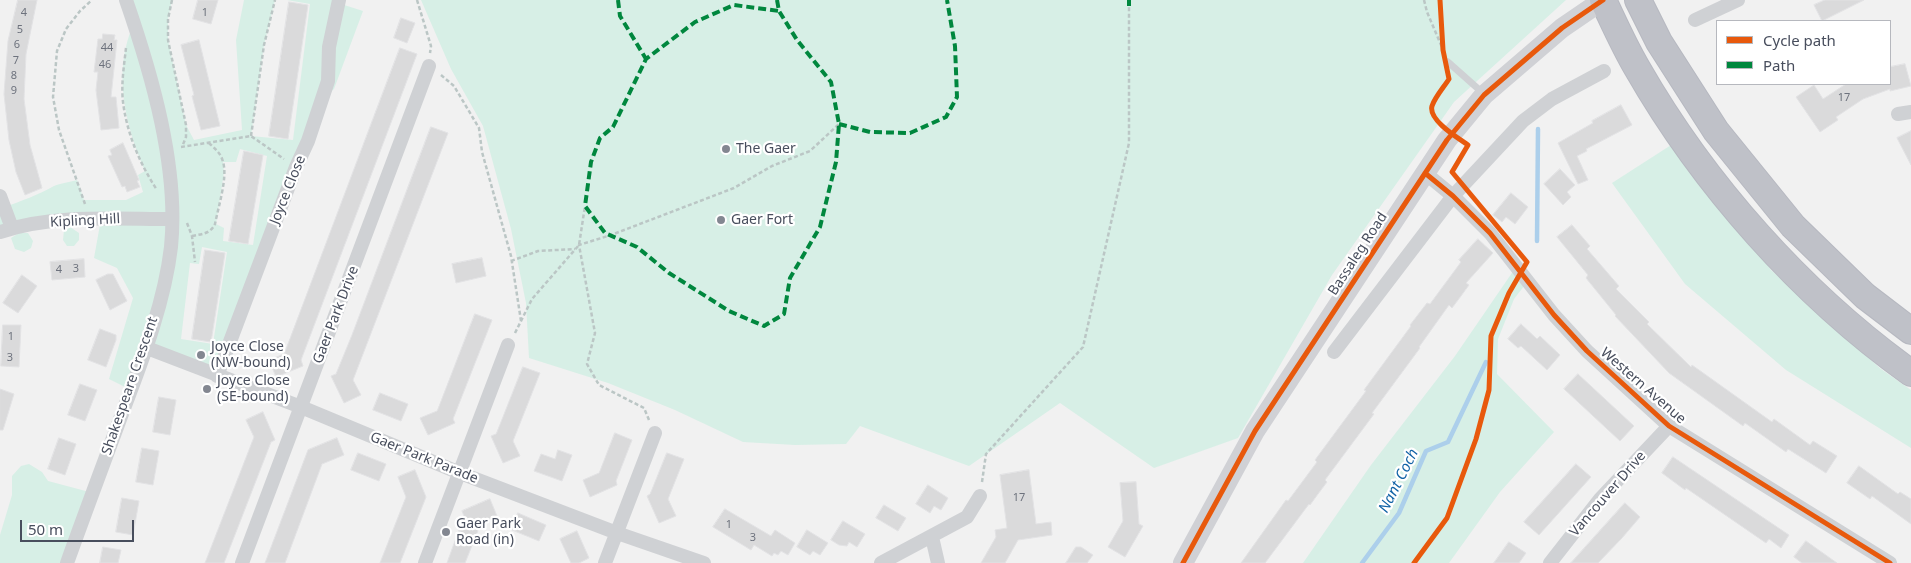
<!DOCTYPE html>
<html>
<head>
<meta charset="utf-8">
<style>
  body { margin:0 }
  #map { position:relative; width:1911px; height:563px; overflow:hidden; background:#f1f1f1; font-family:"Noto Sans",sans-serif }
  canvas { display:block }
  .legend { position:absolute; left:1716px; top:20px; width:175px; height:65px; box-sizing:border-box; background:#fff; border:1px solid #b6b8be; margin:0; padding:6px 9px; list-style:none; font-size:15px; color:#484e5d }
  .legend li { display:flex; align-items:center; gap:10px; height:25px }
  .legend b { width:25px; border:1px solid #b6b8be }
  .scale { position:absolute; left:20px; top:520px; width:114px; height:22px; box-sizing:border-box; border:2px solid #484e5d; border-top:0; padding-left:6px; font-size:15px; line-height:18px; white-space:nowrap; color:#484e5d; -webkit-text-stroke:4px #fff; paint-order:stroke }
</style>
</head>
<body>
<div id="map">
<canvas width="1911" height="563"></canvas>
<ul class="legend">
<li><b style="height:6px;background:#e8590c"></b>Cycle path</li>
<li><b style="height:6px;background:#00873e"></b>Path</li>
</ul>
<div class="scale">50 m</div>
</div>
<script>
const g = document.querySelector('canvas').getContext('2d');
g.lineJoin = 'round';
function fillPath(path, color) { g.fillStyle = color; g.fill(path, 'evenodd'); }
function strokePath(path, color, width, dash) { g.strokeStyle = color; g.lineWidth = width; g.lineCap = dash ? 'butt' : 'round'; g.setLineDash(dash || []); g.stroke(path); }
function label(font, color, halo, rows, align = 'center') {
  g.font = font + ' "Noto Sans",sans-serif'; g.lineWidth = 4.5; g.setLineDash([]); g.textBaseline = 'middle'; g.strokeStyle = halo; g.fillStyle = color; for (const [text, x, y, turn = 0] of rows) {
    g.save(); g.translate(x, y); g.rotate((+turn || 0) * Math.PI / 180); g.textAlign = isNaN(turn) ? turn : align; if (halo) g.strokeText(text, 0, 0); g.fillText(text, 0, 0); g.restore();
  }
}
fillPath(new Path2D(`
  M120,0H172L168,19V40L186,125L194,140L242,130L236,40L244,0H275L264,45L251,136L293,140L310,4L287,0H339L338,3L363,11L334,89L322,99L217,376L147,348L131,390L109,379L133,298L117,268L94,258L101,219L0,232V196L5,207C21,201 38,195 54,186C58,184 70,182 77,180L84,200H126L143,192L138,175L145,171C125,125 112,71 134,23ZM240,149L267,156L253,245L223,241L224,228L216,224L224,172L223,162H236ZM202,247L227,252L213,344L181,339L190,263L199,264Z
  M421,0H1566L1454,102L1332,275L1238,438L1154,468L1060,403L969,466L860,426L846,444L795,445L743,442L675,410L608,383L529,358L526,303L511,229L483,126L451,69Z
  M1682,138L1771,270L1881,369L1911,390V448L1786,370L1685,284L1612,183Z
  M70,227L79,233V240L74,246H67L63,240L64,230Z
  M19,233H28L33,241L31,248L24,252L15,249L11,238Z
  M1516,267L1528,281L1514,299L1498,339L1497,374L1554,432L1500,492L1449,563H1303L1371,465L1455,356Z
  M29,464L42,472L48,481L93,493L67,563H0V535L12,495V476L21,466Z`), '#d7efe6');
strokePath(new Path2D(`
  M1537,241L1538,129
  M1362,563L1399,513L1426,451L1448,442L1486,362`), '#accfeb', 4.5);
const building = new Path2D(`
  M18,0H37L26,54L24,99L30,145L42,188L25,195L16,172L9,140L4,94L8,41Z
  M198,0H218L211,24L193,19Z
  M1825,0H1864L1822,21L1814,5Z
  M289,2L308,5L288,139L269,136Z
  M401,18L415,23L407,43L394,38Z
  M103,34L115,35L114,40H117L111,97H116L119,128L101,130L96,90L98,72H94L98,39H102Z
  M199,40L220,126L201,130L192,96L194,95L181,45Z
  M400,48L417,54L301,360L303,366L276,377L269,360L284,354Z
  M1905,64L1911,86L1890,91V89L1863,99L1836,117L1838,120L1820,132L1796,97L1814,85L1823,99L1846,84H1890V67Z
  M1621,105L1632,125L1586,149L1587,151L1577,156L1588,180L1578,184L1558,143L1593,123L1592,121Z
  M431,127L448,133L353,380L361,395L344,403L331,376L336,374L352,335Z
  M1911,131V165L1897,138Z
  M123,143L139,180L137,181L140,187L127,192L125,186L122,187L108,156L112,155L110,150Z
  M244,151L263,155L248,244L229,241Z
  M1560,169L1575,185L1567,192L1571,197L1563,205L1544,184Z
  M1511,193L1528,207L1515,224L1506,217L1502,222L1493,215Z
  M1572,225L1590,246L1587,249L1619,286L1616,289L1649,322L1647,324L1691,367L1692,365L1772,422L1774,419L1810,445L1813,441L1837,456L1826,473L1788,449L1786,452L1745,423L1743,426L1669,373L1615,316L1616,315L1586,278L1588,275L1557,237Z
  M1478,239L1493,253L1466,283L1469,285L1461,296L1452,308L1449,305L1419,347L1420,348L1372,413L1374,414L1325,480L1327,482L1318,494L1310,505L1309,504L1265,563H1241L1286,500L1288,501L1317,462L1315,460L1366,391L1364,390L1411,326L1410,325L1427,303L1430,304L1461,262L1459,260Z
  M205,250L225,253L211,342L192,339Z
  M482,258L486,276L456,283L452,264Z
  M84,259L85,277L52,280L50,262Z
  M108,274H113L127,301L110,310L96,280Z
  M22,275L37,286L18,313L3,303Z
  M475,314L492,320L453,419L455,423L428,435L420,418L437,411Z
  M1521,324L1537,339L1540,336L1560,355L1547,370L1521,346L1518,348L1508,339Z
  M3,325H21L19,367L1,366Z
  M100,329L116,335V340L106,367L88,360Z
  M523,367L540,373L513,441L520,456L503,463L491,436L496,434Z
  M1578,374L1634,426L1620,441L1564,389Z
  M80,384L97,390L85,421L68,415Z
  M0,389L14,394L3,430H0Z
  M380,393L408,404L401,421L373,410Z
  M159,397L176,400L170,435L153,432Z
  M263,412L275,440L271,442L224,563H205L254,437L246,420Z
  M615,433L632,440L616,481L617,485L590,497L583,480L599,473Z
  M59,438L76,444L65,475L48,469Z
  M337,438L344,455L322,464L285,563H265L308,450Z
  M142,448L159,451L153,485L136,482Z
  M558,450L572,455L562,481L534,471L541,454L555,459Z
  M358,453L386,464L379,481L351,470Z
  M667,453L684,459L668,499L676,516L659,523L647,496L650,494Z
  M1673,457L1789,535L1781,548L1769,539L1766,543L1686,488L1685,490L1662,473Z
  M1576,464L1591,477L1539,535L1524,522Z
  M1859,466L1898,494L1900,492L1911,499V524L1872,496L1870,499L1847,483Z
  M415,470L426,497L400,563H380L406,497L398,477Z
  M1029,470L1036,524L1051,522L1052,535L1018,540L1005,563H981L996,537L995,530L1007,528L1000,475Z
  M1136,482L1139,524L1143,526L1125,557L1108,547L1123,521L1120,483Z
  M928,485L948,498L941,510L934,506L930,513L916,504Z
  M122,498L139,501L133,535L116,532Z
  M490,499L497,516L481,523L465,563H447L464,516L462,511Z
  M1625,503L1640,517L1622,538L1598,563H1571Z
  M884,505L906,518L898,531L876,518Z
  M725,509L771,536L775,530L795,543L788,555L781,551L778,555L774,553L772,556L754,545L751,550L713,527Z
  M518,513L546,525L539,541L512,530Z
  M843,521L865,534L857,547L849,542L847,546L839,545L831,540Z
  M807,530L828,543L820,555L813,551L810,555L797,547Z
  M577,531L589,558L579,563H571L560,539Z
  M1806,541L1837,563H1802L1794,557Z
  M1509,542L1526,553L1519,563H1494Z
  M103,547L121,550L118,563H100Z
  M1076,547H1081L1093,555L1087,563H1066Z`);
fillPath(building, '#dadadb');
strokePath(building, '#e2e2e4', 1);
const highway = new Path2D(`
  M1603,0C1614,23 1624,46 1637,68C1704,185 1801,294 1911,373
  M1638,0L1659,42L1716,131L1793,226L1865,296L1911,331`);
strokePath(highway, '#b6b8c0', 28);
strokePath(new Path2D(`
  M172,0L168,19V40L186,125V137L182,147
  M417,0L431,46L430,53
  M1424,0L1427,12L1444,52
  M126,48C124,66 121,84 123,102C127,134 140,164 157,190
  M441,75L454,86L479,128L482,152L511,256L521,321
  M251,136L264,45L275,0
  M181,147L251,136L284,159
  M85,204L59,130L53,97L57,51L66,29L80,11L92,0
  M187,223L192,236L195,262
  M192,236C202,234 210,234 215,224C218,208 228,177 223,162C221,153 215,149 209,143
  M511,261L538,251L575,249
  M515,333L532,299L579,245L585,206
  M649,420L644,408L599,385L587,364L595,333L579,245L611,235L734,188L772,166L810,151L839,124
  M982,482L986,454L1083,347L1129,143V6`), '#bbc6c5', 2.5, [4, 2.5]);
strokePath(new Path2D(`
  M1448,62L1484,94`), '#cfd1d4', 7);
strokePath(new Path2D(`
  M1695,20L1738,0
  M1898,114L1911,112
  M1425,173L1453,196L1490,233L1554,315L1587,351L1669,426L1890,563
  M0,196L12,228
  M0,232C54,214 115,219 171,219
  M147,348L301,407L460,473L617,533L704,563
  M1334,352L1453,196L1523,121L1552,99L1604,71
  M217,376L296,167L308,141L328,81L329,47L339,0
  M932,537L938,563
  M67,563C86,510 106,457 126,403C144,356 165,299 171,247C179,168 152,75 126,0
  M242,563L429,66
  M425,563L508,345
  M605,563L655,433
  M881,563L967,517L980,496
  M1550,563L1600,499L1669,426`), '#cfd1d4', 14);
strokePath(new Path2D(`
  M1183,563L1255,431L1447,140L1484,95L1562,28L1603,0`), '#d0d1d5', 20);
strokePath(highway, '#bfc1c8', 26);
strokePath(new Path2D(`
  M618,0L620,16L646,59
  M777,0L779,11L797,40L831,82L839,124L836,162L820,227L790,278L784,314L764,326L729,311L669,273L637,247L605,233L585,206L591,162L600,138L613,127L646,59L695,22L734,5L779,11
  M1129,0V6
  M839,124L870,132L910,133L946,117L957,97L955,46L947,0`), '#00873e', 4, [8, 4]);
strokePath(new Path2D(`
  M1425,173L1453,196L1490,233L1554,315L1587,351L1669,426L1890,563
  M1183,563L1255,431L1447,140L1484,95L1562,28L1603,0
  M1414,563L1447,518L1476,439L1489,390L1491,336L1509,293L1527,262L1452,172L1468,145C1458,138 1428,120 1432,106C1435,97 1444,87 1449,79L1443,50L1440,0`), '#e8590c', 5);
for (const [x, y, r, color] of [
  [726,149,5,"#838791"],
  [721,220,5,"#838791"],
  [201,355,5,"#838791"],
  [207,389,5,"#838791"],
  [446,532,5,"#838791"]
]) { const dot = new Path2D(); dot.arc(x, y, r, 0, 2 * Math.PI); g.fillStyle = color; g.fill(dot); strokePath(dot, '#fff', 2); }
label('11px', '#6d727d', null, [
  ["4",24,13],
  ["1",205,13],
  ["5",20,30],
  ["6",17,45],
  ["44",107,48],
  ["7",16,61],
  ["46",105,65],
  ["8",14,76],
  ["9",14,91],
  ["17",1844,98],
  ["3",76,269],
  ["4",59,270],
  ["1",11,337],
  ["3",10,358],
  ["17",1019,498],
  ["1",729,525],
  ["3",753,538]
]);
label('14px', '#484e5d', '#fff', [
  ["The Gaer",736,149],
  ["Gaer Fort",731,220],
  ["Joyce Close",211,347],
  ["(NW-bound)",211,363],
  ["Joyce Close",217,381],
  ["(SE-bound)",217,397],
  ["Gaer Park",456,524],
  ["Road (in)",456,540]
], 'left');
label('14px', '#484e5d', '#fff', [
  ["Joyce Close",288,190,-68],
  ["Kipling Hill",85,221,-3],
  ["Bassaleg Road",1358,254,-57],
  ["Gaer Park Drive",336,315,-69],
  ["Shakespeare Crescent",130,386,-71],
  ["Western Avenue",1643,386,41],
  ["Gaer Park Parade",424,458,22],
  ["Vancouver Drive",1608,494,-49]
]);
label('italic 15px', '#1263a6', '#fff', [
  ["Nant Coch",1399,481,-63]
]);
</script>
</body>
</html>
